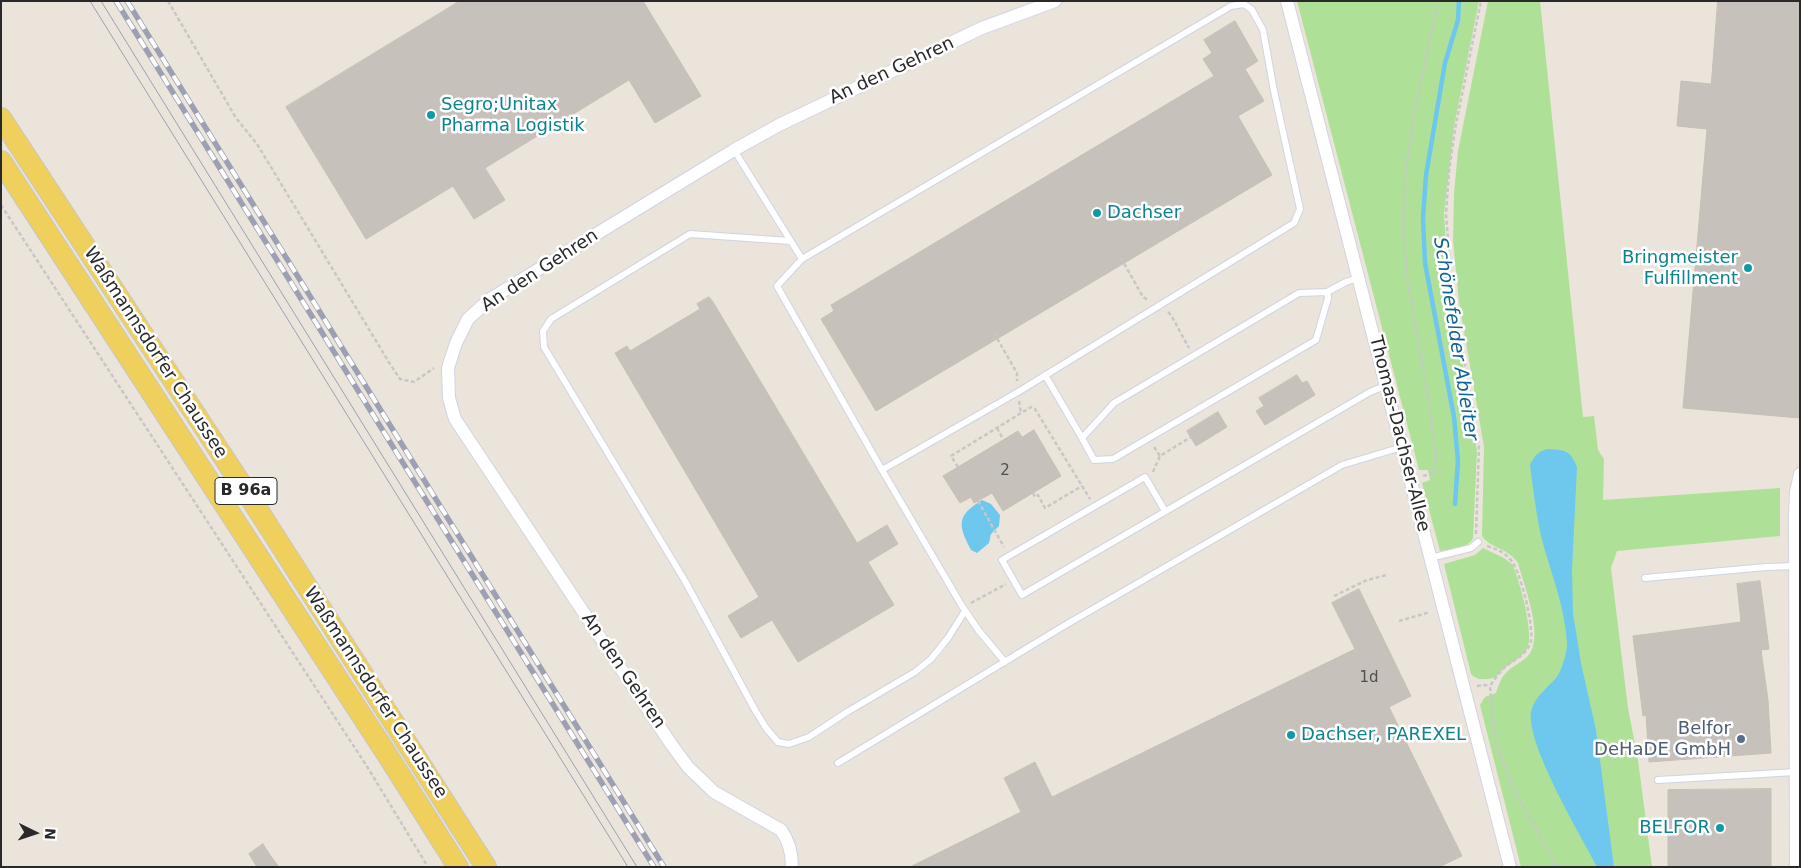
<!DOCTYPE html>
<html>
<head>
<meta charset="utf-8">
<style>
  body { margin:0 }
  #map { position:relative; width:1801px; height:868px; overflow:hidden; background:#ebe4da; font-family:"DejaVu Sans",sans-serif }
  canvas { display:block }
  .frame { position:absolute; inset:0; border:2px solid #292929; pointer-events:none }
  .north { position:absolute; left:10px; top:808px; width:50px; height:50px; -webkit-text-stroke:4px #fff; paint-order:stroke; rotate:94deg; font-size:14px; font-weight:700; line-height:20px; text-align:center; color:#292929 }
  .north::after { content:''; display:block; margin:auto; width:18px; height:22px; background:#292929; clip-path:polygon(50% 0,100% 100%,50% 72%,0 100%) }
</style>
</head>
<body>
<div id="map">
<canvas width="1801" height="868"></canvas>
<div class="frame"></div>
<div class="north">N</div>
</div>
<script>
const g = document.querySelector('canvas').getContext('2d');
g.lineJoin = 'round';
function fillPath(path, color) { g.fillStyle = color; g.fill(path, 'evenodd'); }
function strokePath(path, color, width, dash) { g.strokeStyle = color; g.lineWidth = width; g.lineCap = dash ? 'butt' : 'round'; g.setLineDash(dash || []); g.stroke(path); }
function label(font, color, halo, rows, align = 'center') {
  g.font = font + ' "DejaVu Sans",sans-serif'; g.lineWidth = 5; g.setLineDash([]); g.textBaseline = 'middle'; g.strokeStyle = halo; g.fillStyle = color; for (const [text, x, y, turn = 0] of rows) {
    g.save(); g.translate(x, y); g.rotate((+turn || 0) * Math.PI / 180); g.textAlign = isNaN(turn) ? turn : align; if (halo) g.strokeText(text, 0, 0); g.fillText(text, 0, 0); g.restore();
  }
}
fillPath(new Path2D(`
  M1297,1H1479L1454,127L1444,214L1448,277L1477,450L1473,538C1469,548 1451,550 1440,551L1422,483L1430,480L1428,470H1419Z
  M1488,1H1540L1583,417L1594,416L1598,450L1604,459L1603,500L1780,488V536L1617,551L1611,568L1628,708L1638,760L1652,867H1521L1480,705L1485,697L1496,693C1498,687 1500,680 1504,675C1510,667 1521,663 1528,656C1545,637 1524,586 1518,563C1507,547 1489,548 1482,536L1484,447L1459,302L1453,241L1454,193L1458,151Z
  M1483,548L1504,558L1512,564C1519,578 1535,635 1527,649C1519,661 1505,664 1496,677C1487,680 1477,681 1471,674L1444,564L1475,555Z`), '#aee197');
fillPath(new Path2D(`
  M1547,449C1564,450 1570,449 1577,467L1572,570L1573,613L1581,663L1596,730L1614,867H1597C1582,837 1521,737 1532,708C1537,695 1547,688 1556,678C1562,671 1567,652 1567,643C1565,606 1550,571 1541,536C1536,513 1533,489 1530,465C1534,456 1538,452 1547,449Z
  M982,500L991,504L1000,515L999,526L991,534L989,543L977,553L971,550C958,525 956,516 982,500Z`), '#6ec8ed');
strokePath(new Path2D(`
  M1455,504L1458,461L1454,417L1425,263L1423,218L1426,175L1445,63L1458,20L1459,1`), '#6ec8ed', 4.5);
const building = new Path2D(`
  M460,1H643L701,96L655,123L629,80L485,168L505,200L474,219L453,186L366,239L286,107Z
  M1718,1H1800V418L1683,408L1707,129L1677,126L1681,81L1711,84Z
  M1235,21L1258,61L1245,69L1264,101L1238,116L1272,175L876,411L821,319L834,311L831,305L1214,76L1203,59L1212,53L1204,40Z
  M709,297L713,302L857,543L887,525L898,544L868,562L894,605L798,662L772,620L741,638L728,616L759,597L615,353L627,346L630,351L700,309L697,304Z
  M1297,375L1302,383L1307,381L1315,395L1265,425L1256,411L1264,406L1259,398Z
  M1218,412L1227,427L1196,446L1187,431Z
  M1034,430L1061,476L1003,511L992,493L974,503L971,497L960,503L943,476L1018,431L1022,437Z
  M1760,581L1769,649L1761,650L1768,700L1771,753L1649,762L1646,715L1643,716L1633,636L1741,622L1737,584Z
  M1359,589L1411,696L1389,707L1462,856L1439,867H910L1021,812L1004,778L1035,762L1052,797L1355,649L1332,603Z
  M1771,789V867H1668V790Z
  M263,844L270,855L279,867H257L249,854Z`);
fillPath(building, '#c6c1ba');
strokePath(building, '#c6c0b4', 1);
const service = new Path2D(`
  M1244,4L1252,10L1263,30L1274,91L1300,209L1294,223L1018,392L882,470L777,286L802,259L1231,6Z
  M734,150L802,259
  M790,241L690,234L551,319L543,331L544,347L685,581L755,710L766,728L778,742L789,744L809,737L847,712L915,672L931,659L948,638L965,611
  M1327,292L1328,298L1316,340L1113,459L1094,460L1082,438L1114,403L1299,293Z
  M1327,292L1346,282L1360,277
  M1045,375L1082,438
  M882,470L962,606L979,631L1005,662
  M1165,511L1145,477L1002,560L1022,595L1370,392L1387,385
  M1430,558L1471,548L1478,542
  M1645,578L1766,567L1795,566
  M838,763L1062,627L1342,465L1402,447
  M1658,780L1796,772`);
const minor = new Path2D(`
  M1287,1C1363,289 1436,578 1510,867
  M792,867C792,853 789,841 781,830L714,792L688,767L671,744L455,419L449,398L448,368L456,343L468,319L490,299L734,150L779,125L982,28L1055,1
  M1796,867L1795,516L1796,492L1800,474`);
const primary = new Path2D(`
  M1,118L251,499L486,867
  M1,161L388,756L458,867`);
strokePath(service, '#d0d3e2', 8);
strokePath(minor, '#d0d3e2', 14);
strokePath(primary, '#c7c7c7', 22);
strokePath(new Path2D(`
  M168,1L236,118L257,144L390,364L400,379L414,382L434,368
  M1,205L368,768L428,867
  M1121,258L1143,297L1148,300
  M1168,312L1171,315L1189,348
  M994,333L1017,373V381
  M1019,401L1021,413
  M997,428L1003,439
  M1154,447L1160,456
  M958,467L951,456L1031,407L1035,409L1090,499
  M1153,472L1160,456L1191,437
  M1423,476L1433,473L1436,459L1429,403L1407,278L1403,225L1405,175L1414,114L1438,1
  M1033,493L1035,497L1038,495L1045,508L1082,486
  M978,501L1004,547
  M1476,534L1479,446L1452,291L1446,214L1449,172L1455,129L1481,1
  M1487,546C1496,549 1503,551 1510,559C1520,568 1536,632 1530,644C1525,656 1513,660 1504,668C1499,673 1494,680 1490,686C1492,708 1493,732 1500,754C1513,794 1538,830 1557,867
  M1334,596L1367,580L1387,575
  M971,603L1006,584
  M1399,621L1430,612
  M1477,686L1485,685L1490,686`), '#c7c7c7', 2.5, [4, 2.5]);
strokePath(service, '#fff', 6);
strokePath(minor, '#fff', 12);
strokePath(primary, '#efd05c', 20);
strokePath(new Path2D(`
  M90,1L628,867
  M101,1L637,867`), '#9da0b3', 1);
const rail = new Path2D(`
  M116,1L654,867
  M127,1L664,867`);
strokePath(rail, '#9da0b3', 5.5);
strokePath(rail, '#fff', 4, [11]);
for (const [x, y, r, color] of [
  [431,115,5,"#0f9aa8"],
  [1097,213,5,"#0f9aa8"],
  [1748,268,5,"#0f9aa8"],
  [1291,735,5,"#0f9aa8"],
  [1741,739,5,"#5c6f8a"],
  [1720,828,5,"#0f9aa8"]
]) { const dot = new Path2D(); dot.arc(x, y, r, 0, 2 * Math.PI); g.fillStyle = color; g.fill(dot); strokePath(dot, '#fff', 2); }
label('15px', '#504f4d', null, [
  ["2",1005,471],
  ["1d",1369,678]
]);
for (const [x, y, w] of [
  [246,491,62]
]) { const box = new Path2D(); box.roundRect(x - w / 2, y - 13.5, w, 27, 4); g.fillStyle = '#fff'; g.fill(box); strokePath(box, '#292929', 1); }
label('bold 16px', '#292929', null, [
  ["B 96a",246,491]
]);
label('18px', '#292929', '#fff', [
  ["An den Gehren",892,71,-25],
  ["An den Gehren",540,271,-33],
  ["Waßmannsdorfer Chaussee",155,353,57],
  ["Thomas-Dachser-Allee",1399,434,76],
  ["An den Gehren",623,671,56],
  ["Waßmannsdorfer Chaussee",375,693,57]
]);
label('18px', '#0d838f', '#fff', [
  ["Segro;Unitax",441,105],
  ["Pharma Logistik",441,126],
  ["Dachser",1107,213],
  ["Bringmeister",1738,258,"right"],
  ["Fulfillment",1738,279,"right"],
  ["Dachser, PAREXEL",1301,735],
  ["BELFOR",1710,828,"right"]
], 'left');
label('18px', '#4e5e75', '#fff', [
  ["Belfor",1731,729],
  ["DeHaDE GmbH",1731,750]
], 'right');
label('italic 19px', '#0f6497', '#fff', [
  ["Schönefelder Ableiter",1455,339,81]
]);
</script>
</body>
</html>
